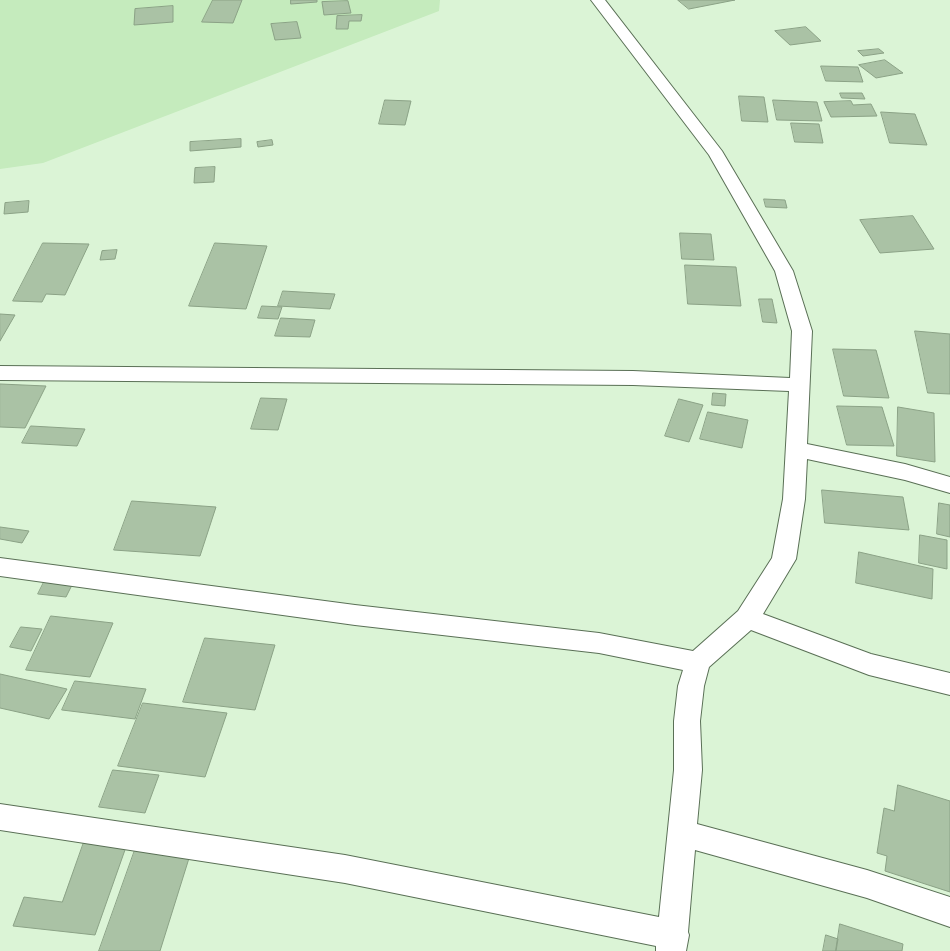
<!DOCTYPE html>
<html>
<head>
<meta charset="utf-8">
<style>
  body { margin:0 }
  canvas { display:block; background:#dbf4d6 }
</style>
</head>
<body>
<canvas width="950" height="951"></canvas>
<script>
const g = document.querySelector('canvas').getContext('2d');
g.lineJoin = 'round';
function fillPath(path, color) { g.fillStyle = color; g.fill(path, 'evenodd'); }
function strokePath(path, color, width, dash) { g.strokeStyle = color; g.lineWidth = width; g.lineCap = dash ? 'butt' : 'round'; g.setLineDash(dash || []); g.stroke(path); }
fillPath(new Path2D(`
  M0,0H440L439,11L43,163L0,169Z`), '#c5ebbd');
const building = new Path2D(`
  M213,0H242L233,23L202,22Z
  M291,0H317V2L291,4Z
  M678,0H735L689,9Z
  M348,1L351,13L324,15L322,2Z
  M173,6V22L134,25L135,9Z
  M362,15L361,21H349L348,29H336L337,16Z
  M297,22L301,38L275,40L271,24Z
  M806,27L821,41L790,45L775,31Z
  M879,49L884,53L863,56L858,51Z
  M885,60L903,73L876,78L859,65Z
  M821,66L858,67L863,82L826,81Z
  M840,93H862L865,99L842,98Z
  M739,96L764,97L768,122L742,121Z
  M385,100L411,101L405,125L379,124Z
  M773,100L817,102L822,121L777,120Z
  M851,101L853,105L871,104L877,116L831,117L824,102Z
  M881,112L915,114L927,145L890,143Z
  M791,123L819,124L823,143L795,142Z
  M241,139V147L190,151V142Z
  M272,140L273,145L258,147L257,142Z
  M215,167L214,182L194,183L195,168Z
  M764,199L785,200L787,208L766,207Z
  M29,201L28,212L4,214L5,203Z
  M913,216L934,249L880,253L860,220Z
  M680,233L711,234L714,260L682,259Z
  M43,243L89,244L65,295L46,294L42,302L13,301Z
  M215,243L267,246L246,309L189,306Z
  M117,250L115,259L100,260L102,251Z
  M685,265L736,267L741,306L688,304Z
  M283,291L335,294L330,309L278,306Z
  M759,299H772L777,323L763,322Z
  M262,306L282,307L278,319L258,318Z
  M0,314L15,315L0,341Z
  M281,318L315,320L310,337L275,336Z
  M915,331L950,334V394L928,393Z
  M833,349L876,350L889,398L844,396Z
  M0,384L46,386L25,428L0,427Z
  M713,393L726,394L725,406L712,405Z
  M261,398L287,399L278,430L251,429Z
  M679,399L703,405L689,442L665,436Z
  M837,406L882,407L894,446L847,445Z
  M898,407L934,413L935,462L897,456Z
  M708,412L748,420L742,448L700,439Z
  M31,426L85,429L77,446L22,443Z
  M822,490L903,497L909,530L825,523Z
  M132,501L216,507L200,556L114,550Z
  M939,503L950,505V537L937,534Z
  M0,527L29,531L22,543L0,539Z
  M920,535L947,540V569L919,563Z
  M859,552L933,569L932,599L856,583Z
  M45,580L73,583L66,597L38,594Z
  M51,616L113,623L90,677L26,670Z
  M21,627L42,629L31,651L10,647Z
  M205,638L275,645L255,710L183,702Z
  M0,674L67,689L49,719L0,708Z
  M75,681L146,689L135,719L62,710Z
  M143,703L227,713L205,777L118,766Z
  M113,770L159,775L145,813L99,807Z
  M898,785L950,801V892L885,871L887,856L877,853L884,808L894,811Z
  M141,833L195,839L160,951H99Z
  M84,842L126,847L95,935L13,926L24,897L62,902Z
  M840,924L903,944L902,951H836Z
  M826,935L838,939L836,951H823Z`);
fillPath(building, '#aac2a5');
strokePath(building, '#8ba286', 1);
const minor = new Path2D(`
  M591,0H605L722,151L793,271L812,331L807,444L905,464L950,477V493L905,480L807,459L805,499L796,559L763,614L871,654L950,673V695L869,675L751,630L709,667L704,686L700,721L702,770L697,824L867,870L950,897V927L867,898L695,850L688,932L689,935L686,951H656V946L345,883L0,830V804L345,855L659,917L674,770V721L678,686L683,670L599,653L355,625L0,576V558L355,605L599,633L693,651L738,611L772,558L783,499L789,391L633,385L0,380V366L633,371L790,378L792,331L775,271L709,155Z`);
strokePath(minor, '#5a7056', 2);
fillPath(minor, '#fff');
</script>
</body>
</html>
